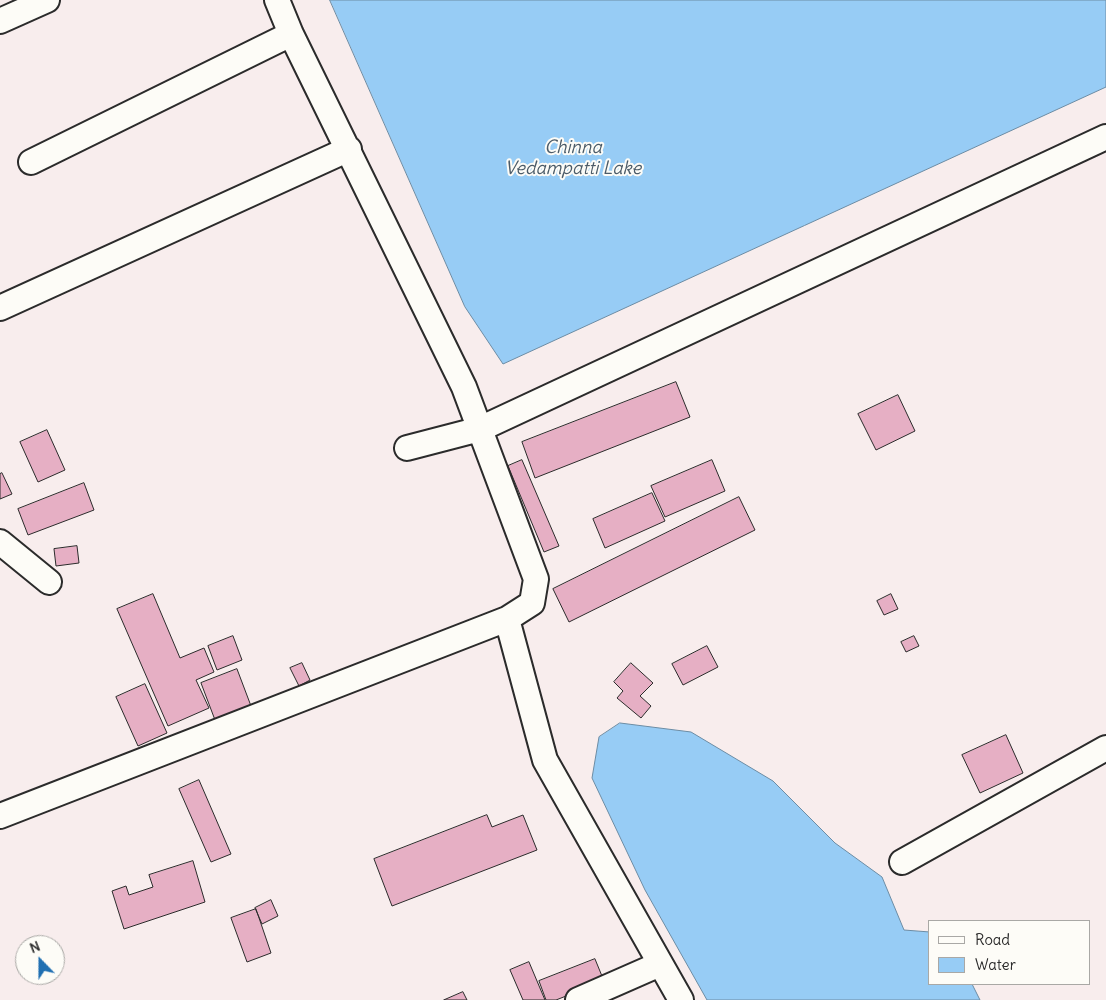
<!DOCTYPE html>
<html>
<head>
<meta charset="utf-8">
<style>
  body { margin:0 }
  #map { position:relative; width:1106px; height:1000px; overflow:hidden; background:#f8eded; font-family:Delius,sans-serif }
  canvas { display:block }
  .legend { position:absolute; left:928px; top:920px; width:162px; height:65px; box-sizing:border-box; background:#fdfcf7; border:1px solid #a9a8a5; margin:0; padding:6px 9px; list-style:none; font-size:15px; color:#2b2b2b }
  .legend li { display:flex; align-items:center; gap:10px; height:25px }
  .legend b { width:25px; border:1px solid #a9a8a5 }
  .north { position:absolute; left:15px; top:935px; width:50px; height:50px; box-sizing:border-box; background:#fdfcf7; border:1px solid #a9a8a5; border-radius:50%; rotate:338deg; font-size:14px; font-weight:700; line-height:20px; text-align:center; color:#2b2b2b }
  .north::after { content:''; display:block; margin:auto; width:18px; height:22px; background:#1f6fb2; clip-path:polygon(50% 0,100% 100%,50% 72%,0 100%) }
</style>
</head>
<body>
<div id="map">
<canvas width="1106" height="1000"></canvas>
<ul class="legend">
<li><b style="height:6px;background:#fdfcf7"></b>Road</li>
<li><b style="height:14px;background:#97ccf5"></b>Water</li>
</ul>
<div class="north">N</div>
</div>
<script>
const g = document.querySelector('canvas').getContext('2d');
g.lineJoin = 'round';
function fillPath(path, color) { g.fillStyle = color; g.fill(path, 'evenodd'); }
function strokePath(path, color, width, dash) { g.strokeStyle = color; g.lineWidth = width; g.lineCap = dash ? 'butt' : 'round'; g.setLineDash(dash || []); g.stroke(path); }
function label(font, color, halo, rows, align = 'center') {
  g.font = font + ' Delius,sans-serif'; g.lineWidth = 4; g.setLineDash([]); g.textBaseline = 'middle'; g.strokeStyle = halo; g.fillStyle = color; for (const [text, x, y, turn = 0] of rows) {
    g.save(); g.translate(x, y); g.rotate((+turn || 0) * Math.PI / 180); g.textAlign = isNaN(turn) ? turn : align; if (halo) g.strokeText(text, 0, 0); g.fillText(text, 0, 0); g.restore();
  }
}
const water = new Path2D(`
  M330,0H1106V87L503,364L465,307Z
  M620,723L691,732L773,781L835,843L882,877L904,930L930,932V984H972L980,1000H707L645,890L592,778L599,737Z`);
fillPath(water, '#97ccf5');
strokePath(water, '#6c8ca4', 1);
const building = new Path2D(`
  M676,382L690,417L535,478L522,442Z
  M898,395L915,431L876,450L858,414Z
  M47,430L65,470L38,482L20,442Z
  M522,460L559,546L544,552L508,466Z
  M712,460L725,491L665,517L651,486Z
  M2,473L12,494L0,499V474Z
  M84,483L94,510L28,535L18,509Z
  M652,493L665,521L605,548L593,519Z
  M739,497L755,530L569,622L553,589Z
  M77,546L79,563L56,566L54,549Z
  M153,594L180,658L204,648L214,672L196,680L209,708L168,726L117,609Z
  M891,594L898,609L884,615L877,601Z
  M233,636L242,660L217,670L208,646Z
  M914,636L919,646L906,652L901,642Z
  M707,646L718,667L683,685L672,664Z
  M302,663L310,680L299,686L290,668Z
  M631,663L653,683L640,696L651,706L641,718L617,698L623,691L614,682Z
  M237,669L251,706L215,720L201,683Z
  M145,684L167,733L138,746L116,697Z
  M1006,735L1023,773L980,793L962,755Z
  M199,780L231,854L211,862L179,789Z
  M487,815L492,827L523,815L537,850L392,906L374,859Z
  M193,861L205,902L124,929L112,891L126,886L129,895L153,887L149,875Z
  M271,900L278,916L262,924L255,908Z
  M256,909L271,953L247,962L231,918Z
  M595,959L604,981L556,1000H546L539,981Z
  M529,962L545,1000H523L510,970Z
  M463,992L467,1000H444Z`);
fillPath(building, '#e6afc4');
strokePath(building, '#2b2b2b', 1);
const street = new Path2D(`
  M0,21L47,0
  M31,162L291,34
  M0,308L349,149
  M407,448L480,429L1106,137
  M0,542L49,582
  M507,619L545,760L681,1000
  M0,816L507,619L532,603L536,579L464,387L291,34L277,0
  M902,862L1106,748
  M578,1000L660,964`);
strokePath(street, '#2b2b2b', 28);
strokePath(street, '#fdfcf7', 24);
label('italic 18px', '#4b5b68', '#fdfcf7', [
  ["Chinna",573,148],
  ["Vedampatti Lake",573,169]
]);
</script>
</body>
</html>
